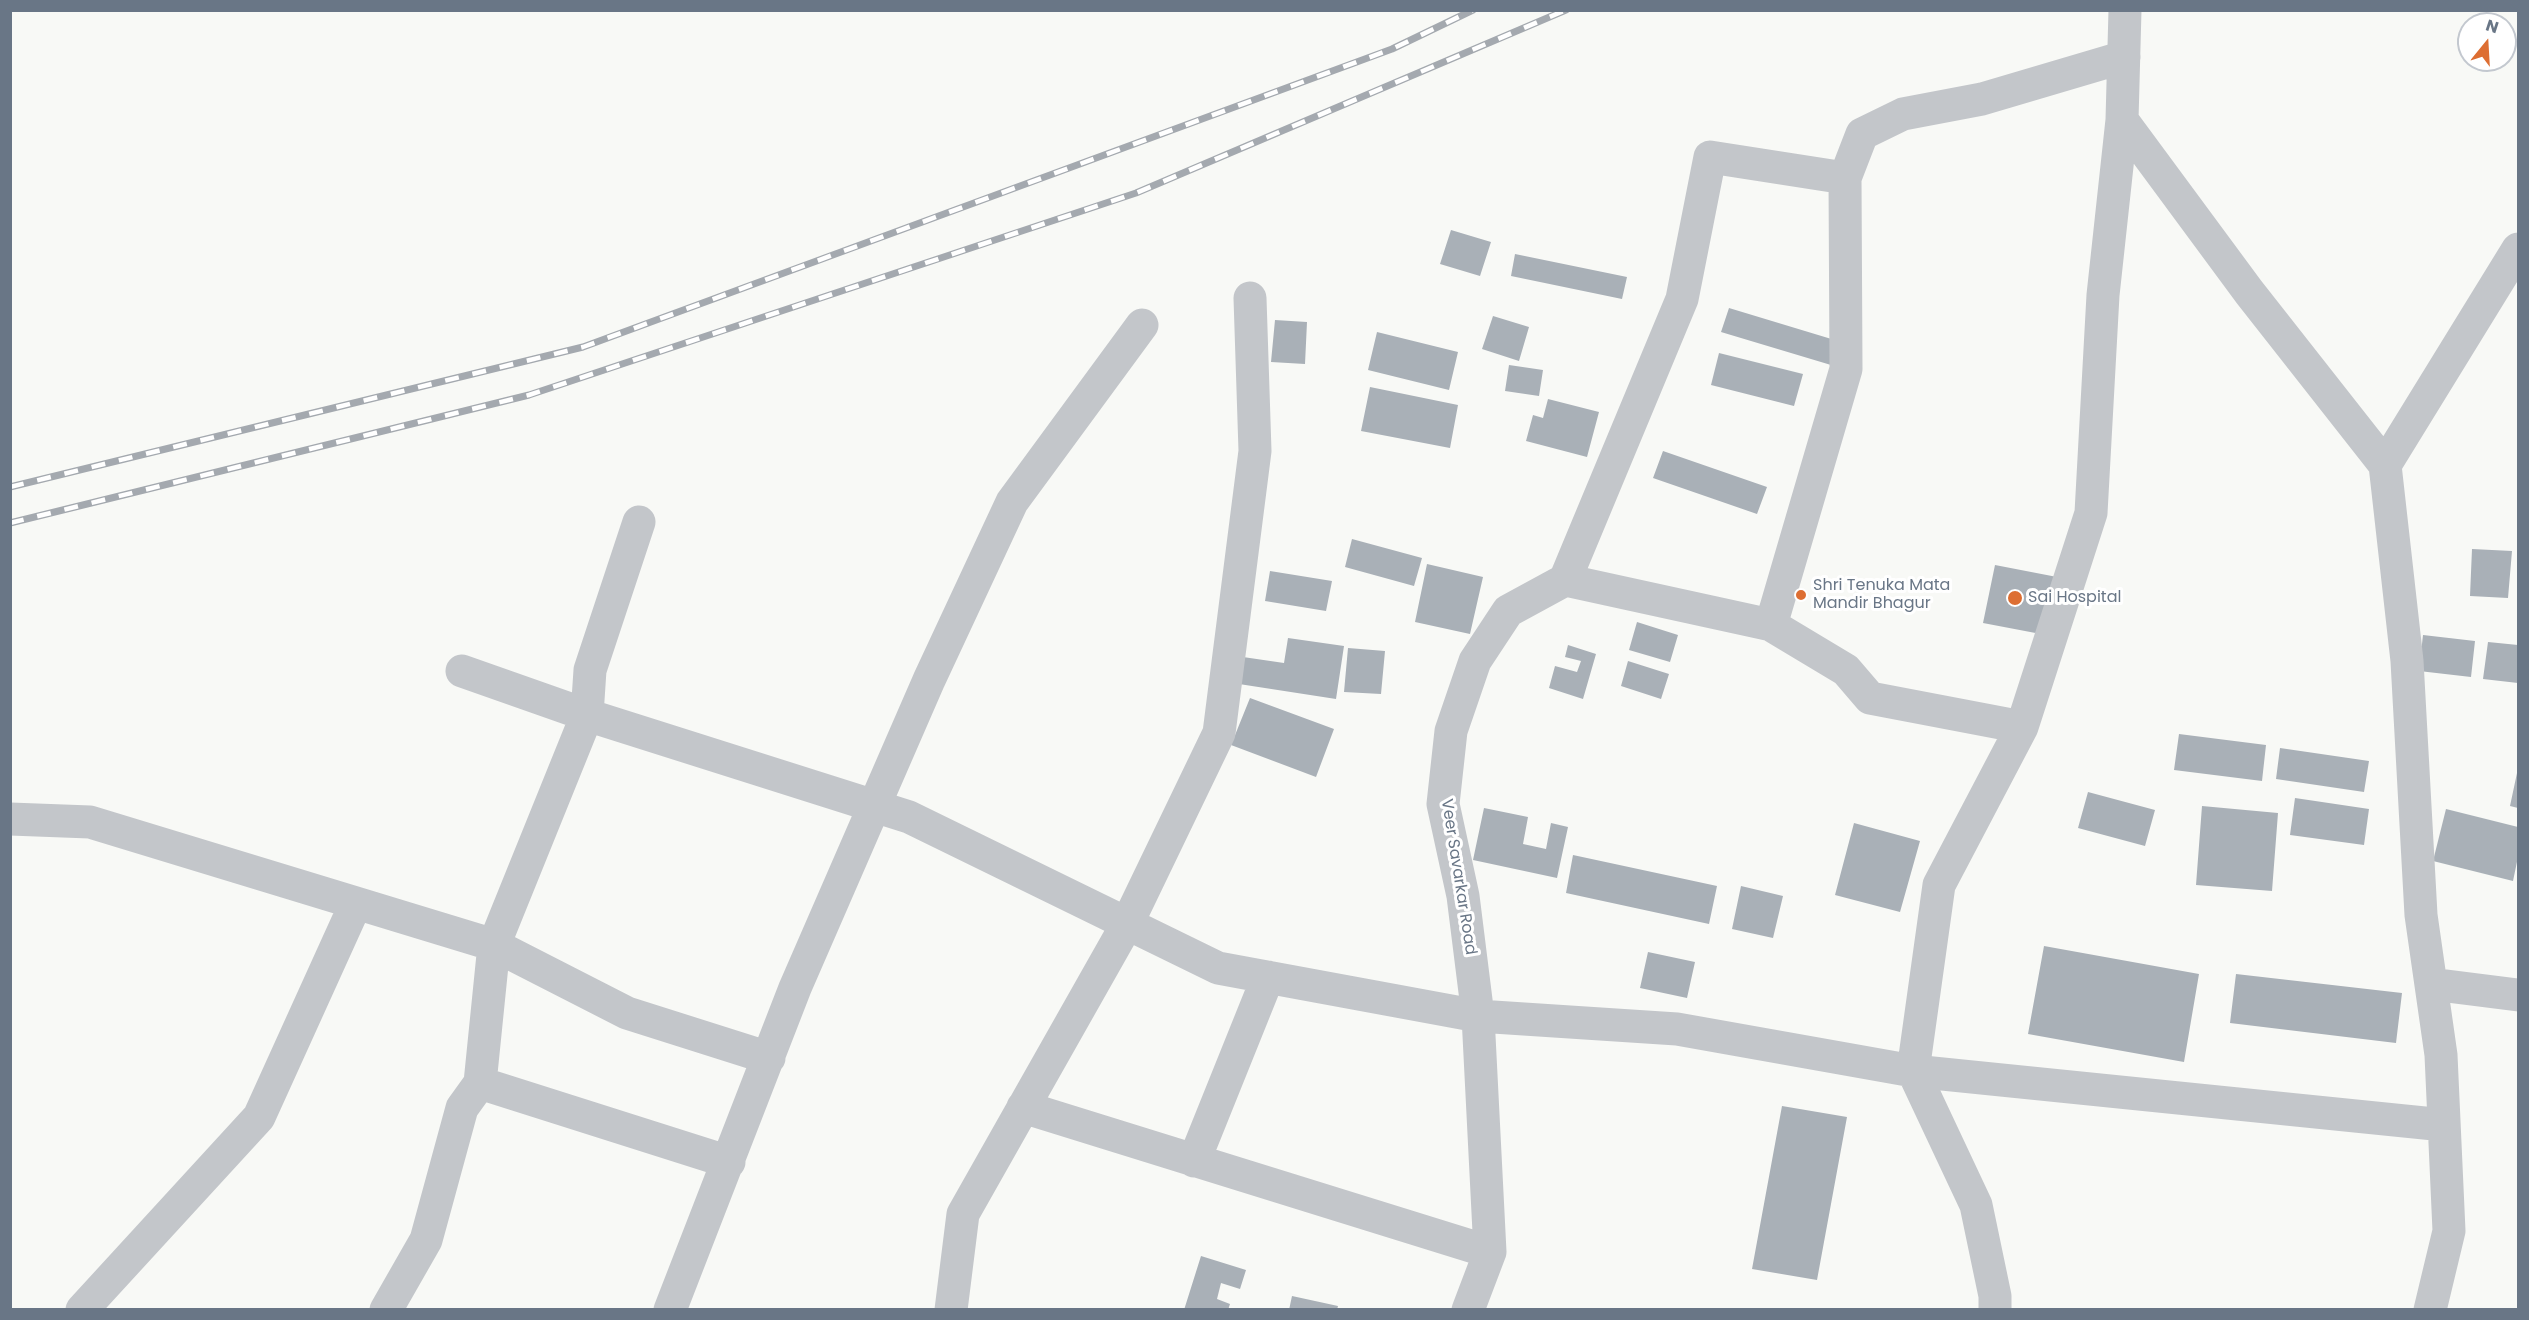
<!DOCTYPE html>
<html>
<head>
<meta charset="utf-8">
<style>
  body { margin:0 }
  #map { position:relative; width:2529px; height:1320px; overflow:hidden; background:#f8f9f6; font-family:Poppins,sans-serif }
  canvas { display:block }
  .frame { position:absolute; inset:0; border:12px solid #697686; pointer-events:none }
  .north { position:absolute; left:2457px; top:12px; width:60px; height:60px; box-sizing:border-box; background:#fff; border:2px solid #c3c8cf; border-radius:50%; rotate:18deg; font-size:16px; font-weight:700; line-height:24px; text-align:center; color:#697686 }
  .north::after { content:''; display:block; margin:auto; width:21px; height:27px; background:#dd6e32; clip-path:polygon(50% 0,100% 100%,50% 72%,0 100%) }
</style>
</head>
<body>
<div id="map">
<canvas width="2529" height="1320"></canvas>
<div class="frame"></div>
<div class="north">N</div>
</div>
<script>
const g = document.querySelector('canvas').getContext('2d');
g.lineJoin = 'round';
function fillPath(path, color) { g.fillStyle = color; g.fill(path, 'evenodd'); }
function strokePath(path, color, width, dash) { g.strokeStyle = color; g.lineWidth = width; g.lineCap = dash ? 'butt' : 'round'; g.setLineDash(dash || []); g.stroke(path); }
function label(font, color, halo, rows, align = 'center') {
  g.font = font + ' Poppins,sans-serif'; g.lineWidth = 6; g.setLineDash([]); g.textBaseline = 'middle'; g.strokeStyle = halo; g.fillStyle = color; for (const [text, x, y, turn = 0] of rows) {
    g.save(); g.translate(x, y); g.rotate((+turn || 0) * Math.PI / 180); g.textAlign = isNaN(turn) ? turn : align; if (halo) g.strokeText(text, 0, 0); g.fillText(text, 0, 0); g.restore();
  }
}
fillPath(new Path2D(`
  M1451,230L1491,242L1480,276L1440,264Z
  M1515,254L1627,277L1622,299L1511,276Z
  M1729,308L1838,341L1831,365L1721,332Z
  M1493,316L1529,327L1519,361L1482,349Z
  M1275,320L1307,322L1305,364L1271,362Z
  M1377,332L1458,352L1449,390L1368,370Z
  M1719,353L1803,374L1794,406L1711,385Z
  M1509,365L1543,370L1539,396L1505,391Z
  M1370,387L1458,405L1450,448L1361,431Z
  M1548,399L1599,412L1587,457L1526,441L1533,415L1543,418Z
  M1663,451L1767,487L1757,514L1653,478Z
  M1352,539L1422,558L1414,586L1345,567Z
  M2472,549L2512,551L2508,598L2470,596Z
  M1427,564L1483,577L1470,634L1415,622Z
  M1995,565L2057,577L2046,635L1983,623Z
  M1270,571L1332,581L1326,611L1265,601Z
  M1637,622L1678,635L1670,662L1629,650Z
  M2423,635L2475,641L2471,677L2419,671Z
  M1288,638L1344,646L1336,699L1239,684L1243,657L1284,663Z
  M2488,642L2518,645V683L2483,679Z
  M1568,645L1596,654L1583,699L1549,688L1555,666L1577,672L1581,661L1565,657Z
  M1348,648L1385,651L1381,694L1344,692Z
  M1628,661L1669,674L1661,699L1621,686Z
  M1250,698L1334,729L1316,777L1231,745Z
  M2179,734L2266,745L2262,781L2174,770Z
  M2280,748L2369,761L2364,792L2276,779Z
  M2517,773H2518V808L2510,806Z
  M2088,792L2155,810L2145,846L2078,828Z
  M2295,798L2369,809L2364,845L2290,835Z
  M2202,806L2278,813L2272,891L2196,885Z
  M1484,808L1528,817L1523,844L1546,849L1551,823L1568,827L1557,878L1473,860Z
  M2446,809L2518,827V857L2513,881L2433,861Z
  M1854,823L1920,841L1900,912L1835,895Z
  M1573,855L1717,886L1709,924L1566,893Z
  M1741,886L1783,896L1773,938L1732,929Z
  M2044,946L2199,974L2184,1062L2028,1034Z
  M1648,952L1695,962L1687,998L1640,988Z
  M2236,974L2402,993L2396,1043L2230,1023Z
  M1782,1106L1847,1117L1817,1280L1752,1269Z
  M1201,1256L1246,1270L1240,1289L1221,1283L1217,1299L1230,1304L1228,1310H1184Z
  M1292,1296L1338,1306L1337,1310H1289Z`), '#a9b0b7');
strokePath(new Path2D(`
  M2122,120L2249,292L2385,465L2407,661L2421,915L2441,1055L2449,1231L2430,1310
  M2385,465L2518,249
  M1565,580L1682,299L1710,157L1845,178L1862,134L1903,114L1982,99L2124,57
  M1771,625L1846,369L1845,178
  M462,671L587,715L909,817L1218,968L1478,1016L1677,1029L1913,1071L2444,1125
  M10,819L90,822L494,945L587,715L590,670L639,522
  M2431,984L2518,995
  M480,1083L729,1162
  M1023,1107L1490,1252
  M1194,1161L1268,977
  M82,1310L259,1117L356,903
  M386,1310L426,1240L462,1108L480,1083L494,945L627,1013L769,1058
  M670,1310L795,988L929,680L1012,502L1142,325
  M951,1310L963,1214L1127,924L1219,733L1255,451L1250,298
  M1468,1310L1490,1252L1478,1016L1463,896L1443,804L1451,731L1475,661L1508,611L1565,580L1771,625L1846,670L1870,698L2022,727
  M1995,1310V1296L1976,1205L1913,1071L1939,885L2022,727L2091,513L2103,295L2122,120L2125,10`), '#c3c6ca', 33);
const rail = new Path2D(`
  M10,487L583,347L1392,49L1473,10
  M10,523L529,395L1136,193L1566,10`);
strokePath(rail, '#a4a9af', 7);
strokePath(rail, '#fff', 4.5, [14]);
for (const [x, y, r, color] of [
  [1801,595,6,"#dd6e32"],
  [2015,598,8,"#dd6e32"]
]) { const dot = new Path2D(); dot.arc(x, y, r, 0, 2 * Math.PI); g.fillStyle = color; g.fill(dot); strokePath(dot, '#fff', 2); }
label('16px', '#697686', '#fff', [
  ["Shri Tenuka Mata",1813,586],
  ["Mandir Bhagur",1813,604],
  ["Sai Hospital",2028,598]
], 'left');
label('16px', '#697686', '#fff', [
  ["Veer Savarkar Road",1458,877,81]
]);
</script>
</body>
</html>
